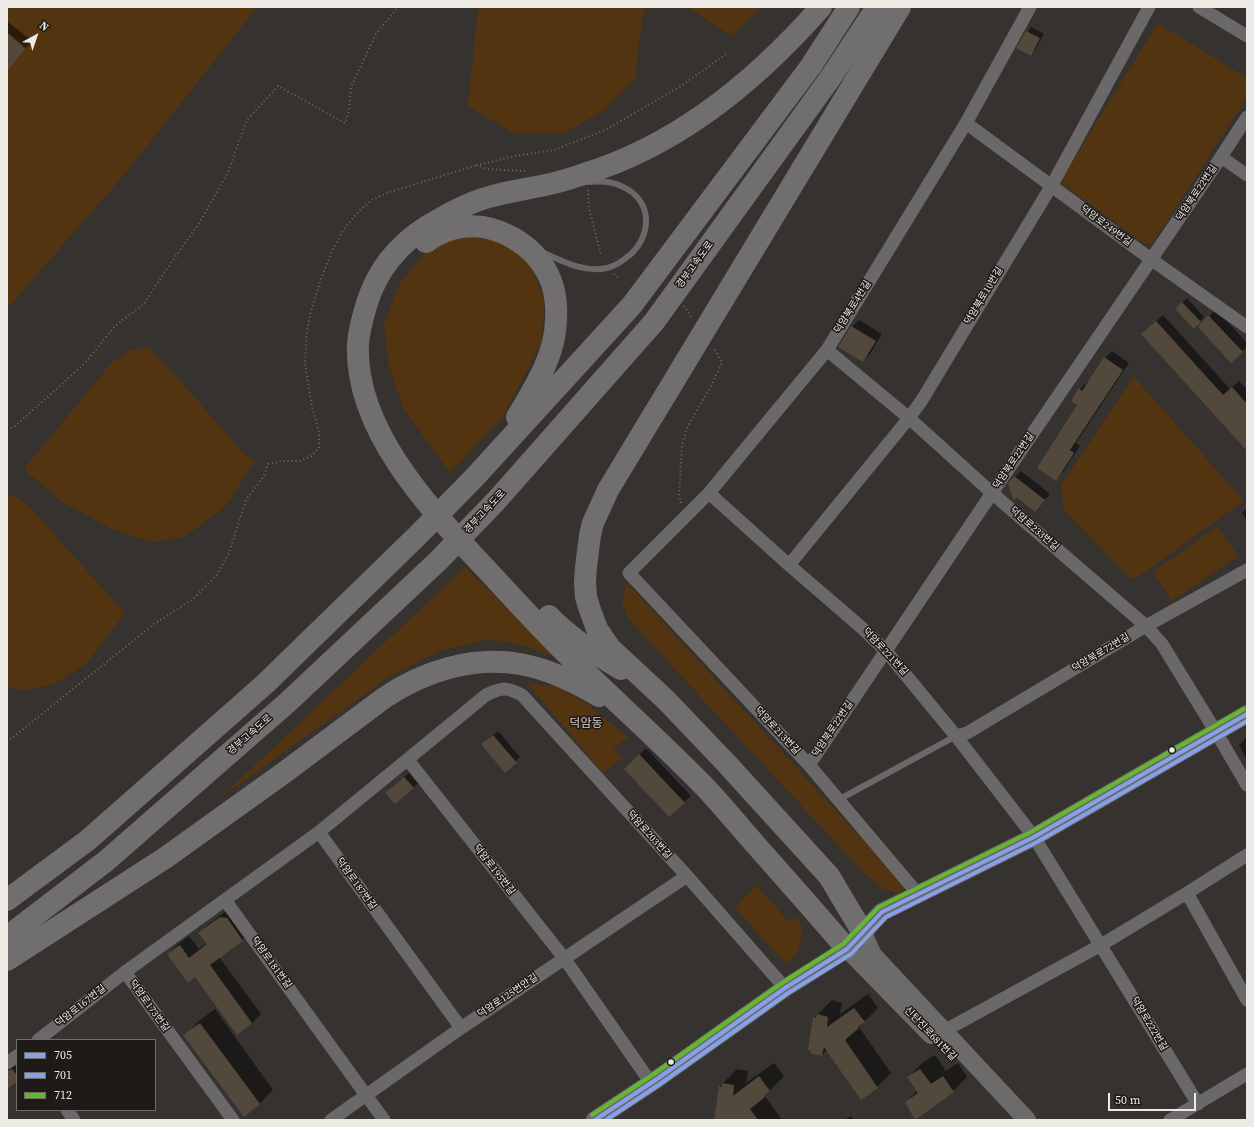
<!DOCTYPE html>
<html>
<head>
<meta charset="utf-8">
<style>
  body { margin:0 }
  #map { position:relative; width:1254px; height:1127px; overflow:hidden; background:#35322f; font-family:"Source Serif 4",serif }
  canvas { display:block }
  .frame { position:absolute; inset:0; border:8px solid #ede9e5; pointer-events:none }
  .legend { position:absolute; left:16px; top:1039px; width:140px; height:72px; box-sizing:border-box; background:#1d1a17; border:1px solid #706d69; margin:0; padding:5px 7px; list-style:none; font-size:12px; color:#ede9e5 }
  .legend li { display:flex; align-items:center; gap:8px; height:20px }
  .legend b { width:20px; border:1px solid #706d69 }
  .north { position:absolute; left:16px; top:16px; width:40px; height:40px; -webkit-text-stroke:3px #1d1a17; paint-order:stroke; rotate:40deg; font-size:11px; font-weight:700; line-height:16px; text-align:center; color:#ede9e5 }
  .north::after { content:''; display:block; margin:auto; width:14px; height:18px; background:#ede9e5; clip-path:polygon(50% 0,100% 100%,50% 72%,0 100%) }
  .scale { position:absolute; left:1108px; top:1093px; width:88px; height:18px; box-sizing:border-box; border:2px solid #ede9e5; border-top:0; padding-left:5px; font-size:12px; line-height:14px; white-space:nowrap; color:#ede9e5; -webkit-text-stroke:3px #1d1a17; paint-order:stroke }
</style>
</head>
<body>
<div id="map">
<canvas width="1254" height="1127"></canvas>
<div class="frame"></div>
<ul class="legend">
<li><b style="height:5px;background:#87a1e9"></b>705</li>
<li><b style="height:5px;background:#87a1e9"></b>701</li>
<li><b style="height:5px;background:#64b82e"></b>712</li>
</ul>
<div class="north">N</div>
<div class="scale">50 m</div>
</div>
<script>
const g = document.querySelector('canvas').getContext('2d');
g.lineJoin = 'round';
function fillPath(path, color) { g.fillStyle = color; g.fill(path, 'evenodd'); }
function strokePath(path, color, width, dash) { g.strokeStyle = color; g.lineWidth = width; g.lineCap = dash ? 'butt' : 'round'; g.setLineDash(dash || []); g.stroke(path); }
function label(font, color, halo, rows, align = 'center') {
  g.font = font + ' "Source Serif 4","Noto Sans KR",serif'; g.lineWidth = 3; g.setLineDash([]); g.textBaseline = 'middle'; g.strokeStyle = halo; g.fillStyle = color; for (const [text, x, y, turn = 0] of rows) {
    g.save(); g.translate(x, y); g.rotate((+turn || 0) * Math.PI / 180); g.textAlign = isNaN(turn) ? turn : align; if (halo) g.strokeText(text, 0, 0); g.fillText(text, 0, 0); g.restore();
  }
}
fillPath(new Path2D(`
  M7,7H257L129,169L7,309Z
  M478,7H661L645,9L638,45L636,77L603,111L564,133H513L468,106Z
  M687,7H761L732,36Z
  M1158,23L1247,78V97L1153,243L1145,244L1064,185L1062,178Z
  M466,234L505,244L530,261L545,301L541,344L504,415L450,473L403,408L388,362L384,324L401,281L432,246Z
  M149,348L175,375L246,456L255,461L227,505L185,537L152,542L114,530L62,502L24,469L112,362L132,349Z
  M1134,377L1244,501L1135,579L1129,577L1064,510L1061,485Z
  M7,496H14L26,503L125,613L87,663L56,683L30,690H16L7,687Z
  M1218,526L1238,556L1172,601L1153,572Z
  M465,567L558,658L524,646L489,639L439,651L386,679L220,798Z
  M627,583L906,887L899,893L883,889L863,872L645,637L629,619L622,602Z
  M527,683L556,686L583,701L628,737L613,749L622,758L603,773Z
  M756,885L788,921L796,916L802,927L801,941L796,955L788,962L783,961L735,907Z`), '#533411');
fillPath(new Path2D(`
  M7,21L32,41L26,48L7,32Z
  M1031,27L1044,34L1035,50L1031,55L1027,32Z
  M1187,298L1204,317L1194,328L1176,309Z
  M1216,309L1247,343V347L1231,362L1209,316Z
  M1163,315L1230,389L1239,381L1247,390V449L1142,334Z
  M859,320L882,334L870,354L863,360L852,327Z
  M1112,351L1129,363L1076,443L1080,446L1063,472L1056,479L1078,404L1080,389L1087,382L1088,383L1105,358Z
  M1021,471L1050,494L1040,505L1017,496L1014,499L1009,484Z
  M1247,508V521L1242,513Z
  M498,731L520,757L505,771L487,740Z
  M1246,738H1247L1246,759L1239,745Z
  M646,748L691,796L684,802L625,769Z
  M409,773L418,783L413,788H391Z
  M230,908L251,931L242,940L219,957L261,1014L252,1023L237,1034L196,976L168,954L177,945L189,936L199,949L207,943L200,933L209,924Z
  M868,994L878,1008L859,1027L891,1073L877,1087L827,1050L822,1055L814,1018L832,1000L842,1003L840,1014Z
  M215,1009L273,1090L259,1104L185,1035L199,1021Z
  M935,1055L946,1071L958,1063L967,1077L953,1091L906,1102L917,1091L908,1078L922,1063Z
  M774,1063L784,1076L765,1096L782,1120H718L720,1087L723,1083L737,1069L748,1071L746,1083Z
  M17,1065V1080L7,1088V1068L9,1066L13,1067Z
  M851,1116L854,1120H844Z`), '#0007');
fillPath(new Path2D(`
  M1026,31L1040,38L1031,56L1016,48Z
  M7,33L25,49L7,71Z
  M1182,302L1201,322L1194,329L1175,309Z
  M1208,315L1243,352L1231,363L1198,327Z
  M1156,321L1223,395L1232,387L1247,404V451L1141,334Z
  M851,326L876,341L863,362L838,347Z
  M1104,357L1123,370L1070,450L1074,453L1056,481L1037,468L1077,405L1071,401L1079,388L1082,391Z
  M1014,476L1045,500L1035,512L1016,497L1014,501L1008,484Z
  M493,735L517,763L505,773L481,744Z
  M639,754L685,803L669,817L624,769Z
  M404,777L414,788L395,804L385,793Z
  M220,917L227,918L243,941L210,965L252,1023L237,1035L195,977L188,983L167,954L180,945L189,958L207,944L198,933Z
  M854,1008L865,1022L858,1027L859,1028L845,1040L878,1088L861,1100L824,1047L822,1056L811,1054V1051L808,1050L813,1017L816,1018L817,1014L828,1017L827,1027Z
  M200,1023L260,1104L244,1117L183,1035Z
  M12,1069L17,1075V1082L7,1089V1071Z
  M920,1069L931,1084L943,1076L954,1092L915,1120L905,1102L918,1093L907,1077Z
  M759,1076L770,1091L764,1096L765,1097L750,1109L758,1120H714L719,1086L722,1087V1083L734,1085L733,1096Z`), '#53483c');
strokePath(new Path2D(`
  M525,171L487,169L477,165L515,156L554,150L605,130L681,86L726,54
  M588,190L589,208L601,255
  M614,274L619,278
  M684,306L693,319
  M7,429L14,427L52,393L85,363L115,326L144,304L170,264L200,222L228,172L247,120L278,86L345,123L349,111L351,87L376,34L398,7
  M681,503L679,496L682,446L687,427L709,390L722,363L714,348
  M7,742L154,624L193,599L216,576L229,553L246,500L264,476L268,464L282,461H300L311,456L319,448V432L312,407L305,363L307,330L311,311L321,279L332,251L344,229L359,211L373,199L390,192L477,165`), '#6c6c6b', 2, [1, 3]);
strokePath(new Path2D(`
  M542,252C562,261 584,273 607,268C616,266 624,260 631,254C653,233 652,199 621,186C611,181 599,181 588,182
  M838,800L956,736`), '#6a6869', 6);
strokePath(new Path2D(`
  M1199,7L1247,36
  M966,123L1152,260L1247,327
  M1221,157L1247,175
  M827,350L909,418L992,493L1146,626L1162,644L1216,732L1247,785
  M709,493L789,565L861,627L886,651L956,736L1034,837L1198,1104
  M789,565L909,418L922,400L1052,185L1149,7
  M956,736L967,733L1146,626L1247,570
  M408,760L564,958L651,1083
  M809,765L992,493L1221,157L1247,117
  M319,832L461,1028
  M1187,893L1247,1000
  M918,894L809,765L629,573L709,493L827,350L966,123L1030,7
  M225,900L384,1120
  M125,972L233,1120
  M944,1031L1101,945L1187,893L1247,855
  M38,1040L125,972L319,832L486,695C503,687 506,687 522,695L687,876L785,988
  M7,1063L17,1056
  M67,1110L74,1120
  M331,1120L461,1028L687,876
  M1170,1120L1247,1074`), '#6a6869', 13);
strokePath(new Path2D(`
  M863,933L873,955L1027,1120
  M847,949L931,1035
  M595,1120L657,1079L785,988L847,949L882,912L1034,837L1247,714`), '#6c6b6a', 18);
strokePath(new Path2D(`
  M821,7C757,80 679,145 584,174C567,180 548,185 530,188C516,191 502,193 489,197C467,203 446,215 426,227C398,245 377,271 367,303C363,316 359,330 358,344C354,437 442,521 500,584C524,610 548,636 573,660C616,702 662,743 704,786C722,805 738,825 755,844C786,879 817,914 847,949
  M426,242C437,234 449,229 462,227C496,222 533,244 548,274C555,288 557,303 556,319C556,354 535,387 517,417
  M549,616C570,638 595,654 621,669
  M7,900L88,840L265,684L416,537L474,478L632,305L811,66L849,7
  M863,933L829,876L727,764L666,700L610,648L597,629L589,607L586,597L585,582L586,567L590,535L593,523L608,490L900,7
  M7,937L106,861L288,702L438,561L496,501L654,322L831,77L877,7
  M7,960L165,858L285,772L384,698C424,671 472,656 520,664C549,669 575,682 599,696`), '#716e70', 22);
strokePath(new Path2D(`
  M595,1120L657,1079L785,988L847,949L882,912L1034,837L1247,714`), '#87a1e9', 4);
strokePath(new Path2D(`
  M606,1120L660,1084L788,993L851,954L886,917L1037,842L1247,721`), '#87a1e9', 4);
strokePath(new Path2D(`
  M592,1115L654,1074L782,983L843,944L879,907L1031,832L1244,709`), '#64b82e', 4);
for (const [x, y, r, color] of [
  [1172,750,3.5,"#ede9e5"],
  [671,1062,3.5,"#ede9e5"]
]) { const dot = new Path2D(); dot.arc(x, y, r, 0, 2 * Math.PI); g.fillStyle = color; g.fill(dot); strokePath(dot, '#1d1a17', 1.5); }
label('10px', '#ede9e5', '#1d1a17', [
  ["덕암북로22번길",1197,193,-56],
  ["덕암로249번길",1106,226,37],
  ["경부고속도로",695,265,-54],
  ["덕암북로10번길",984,296,-59],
  ["덕암북로4번길",853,307,-58],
  ["덕암북로22번길",1014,461,-56],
  ["경부고속도로",485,512,-47],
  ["덕암로233번길",1034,529,41],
  ["덕암로221번길",885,652,47],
  ["덕암북로72번길",1101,653,-31],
  ["덕암북로22번길",833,729,-56],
  ["덕암로213번길",777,731,47],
  ["경부고속도로",250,735,-41],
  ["덕암로203번길",649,835,48],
  ["덕암로195번길",494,870,52],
  ["덕암로187번길",356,884,54],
  ["덕암로181번길",271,963,54],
  ["덕암로125번안길",508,996,-34],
  ["덕암로167번길",81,1006,-38],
  ["덕암로173번길",149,1006,54],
  ["덕암로222번길",1149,1024,59],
  ["신탄진로681번길",930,1034,46]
]);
label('12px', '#d8d0c8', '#1d1a17', [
  ["덕암동",586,724]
]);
</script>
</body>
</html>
